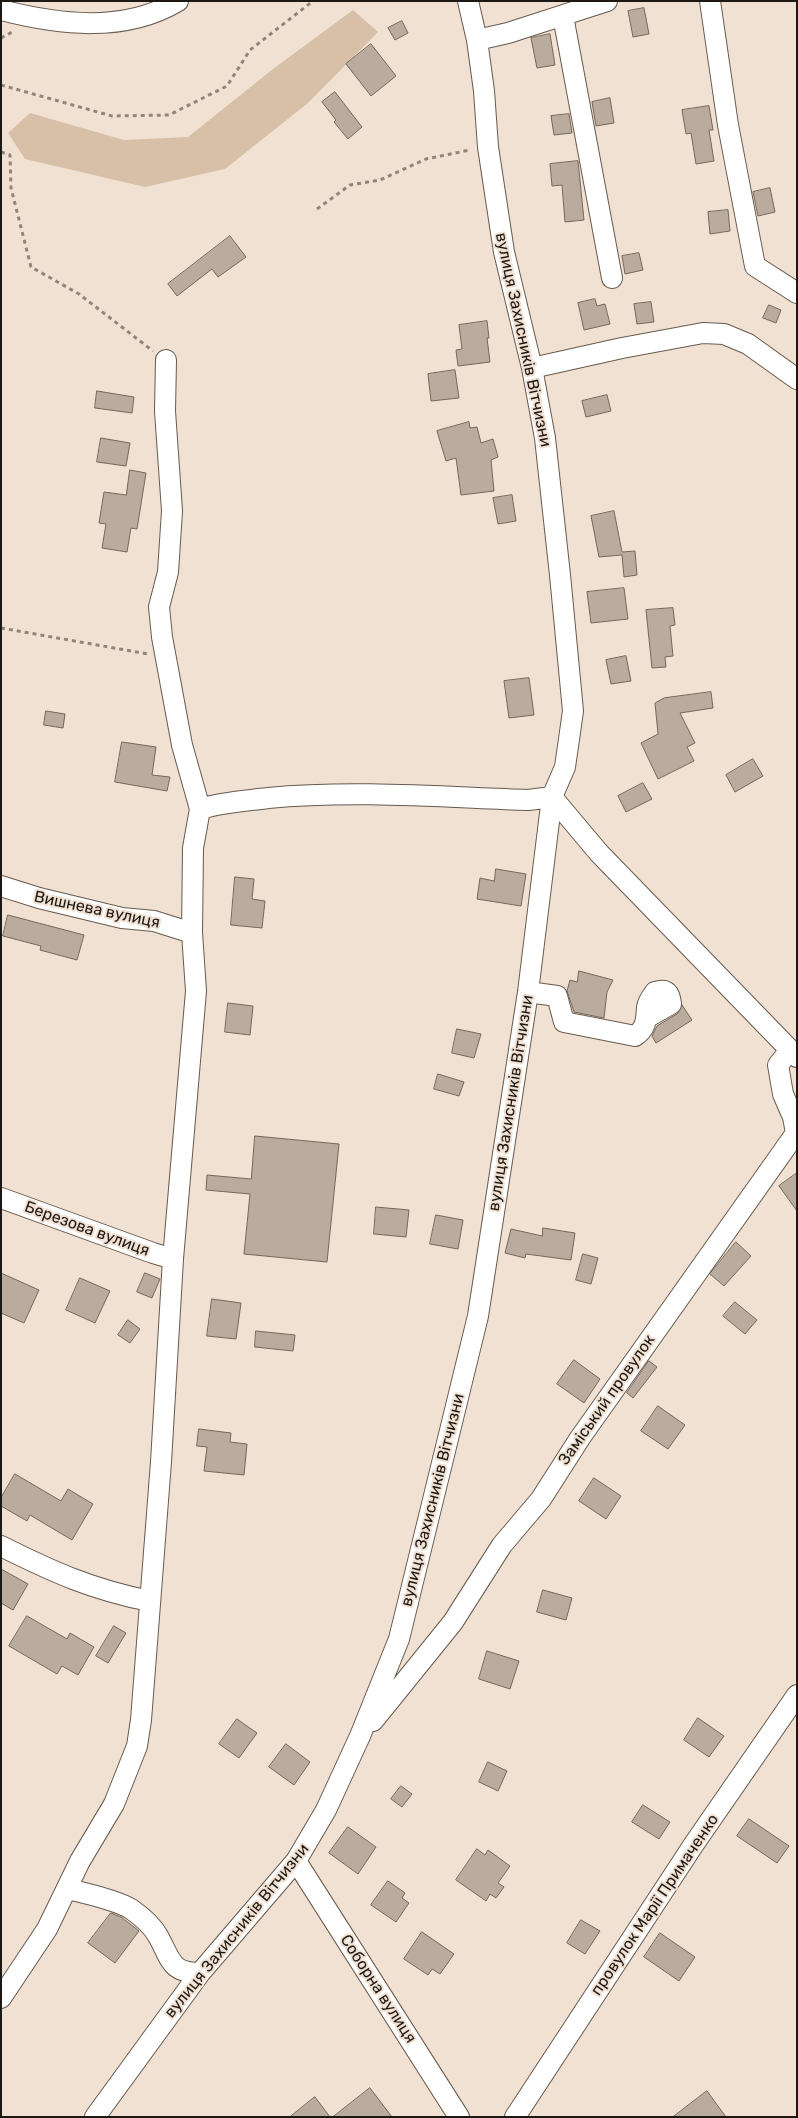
<!DOCTYPE html>
<html>
<head>
<meta charset="utf-8">
<style>
  body { margin:0 }
  #map { position:relative; width:798px; height:2118px; overflow:hidden; background:#f1e1d3; font-family:Rubik,sans-serif }
  canvas { display:block }
  .frame { position:absolute; inset:0; border:2px solid #1d1813; pointer-events:none }
</style>
</head>
<body>
<div id="map">
<canvas width="798" height="2118"></canvas>
<div class="frame"></div>
</div>
<script>
const g = document.querySelector('canvas').getContext('2d');
g.lineJoin = 'round';
function fillPath(path, color) { g.fillStyle = color; g.fill(path, 'evenodd'); }
function strokePath(path, color, width, dash) { g.strokeStyle = color; g.lineWidth = width; g.lineCap = dash ? 'butt' : 'round'; g.setLineDash(dash || []); g.stroke(path); }
function label(font, color, halo, rows, align = 'center') {
  g.font = font + ' Rubik,sans-serif'; g.lineWidth = 4; g.setLineDash([]); g.textBaseline = 'middle'; g.strokeStyle = halo; g.fillStyle = color; for (const [text, x, y, turn = 0] of rows) {
    g.save(); g.translate(x, y); g.rotate((+turn || 0) * Math.PI / 180); g.textAlign = isNaN(turn) ? turn : align; if (halo) g.strokeText(text, 0, 0); g.fillText(text, 0, 0); g.restore();
  }
}
fillPath(new Path2D(`
  M353,10L378,32L308,103L225,169L145,187L25,159L8,133L30,113L124,140L188,137L273,69Z`), '#d8c0a8');
const building = new Path2D(`
  M644,8L649,34L633,37L628,11Z
  M402,21L408,33L395,40L388,28Z
  M550,34L555,65L537,68L531,38Z
  M371,44L396,76L371,96L346,64Z
  M335,92L362,127L348,139L334,122L336,120L322,102Z
  M610,98L614,123L596,126L592,102Z
  M709,106L713,130H709L714,161L696,164L691,133L686,134L682,110Z
  M569,114L572,133L554,135L551,116Z
  M578,161L584,220L565,222L562,185L552,186L550,164Z
  M770,188L775,212L758,216L753,192Z
  M728,210L730,231L710,234L708,212Z
  M230,236L246,257L218,277L212,269L177,296L168,284Z
  M639,253L643,270L625,274L622,256Z
  M595,299L597,306L605,304L610,324L584,330L578,303Z
  M651,302L654,322L637,324L634,304Z
  M769,305L781,310L776,323L763,318Z
  M487,321L489,338H487L490,362L458,366L456,350L462,349L459,325Z
  M455,370L459,398L431,401L428,374Z
  M97,391L134,397L132,413L95,408Z
  M607,395L611,411L586,417L582,401Z
  M469,422L470,428L477,427L481,443L493,439L498,457L491,460L494,491L461,495L456,458L446,461L437,431Z
  M101,438L130,443L126,466L97,462Z
  M130,470L146,473L137,529L131,528L127,552L102,548L106,524L99,523L104,492L126,495Z
  M512,495L516,521L498,524L493,498Z
  M614,511L622,552L635,551L637,575L624,577L622,555L599,557L591,516Z
  M624,588L628,619L591,623L587,592Z
  M673,608L675,625L670,626L673,656L665,657L666,667L652,668L646,610Z
  M626,656L631,681L611,684L606,660Z
  M529,678L534,715L509,718L504,681Z
  M711,692L713,708L680,713L695,743L687,747L694,761L658,779L641,743L658,734L655,703L664,698Z
  M46,711L65,714L63,728L44,725Z
  M122,742L156,747L152,775L170,777L167,791L115,782Z
  M753,759L763,776L735,792L726,775Z
  M643,783L652,799L626,812L618,796Z
  M496,869L526,874L521,906L477,899L480,878L494,881Z
  M235,877L254,879L252,899L265,901L262,928L231,925Z
  M8,915L84,935L77,960L40,950L41,946L3,936Z
  M579,971L613,980L607,992L604,1018L574,1012L567,991L570,980L577,982Z
  M228,1003L253,1006L250,1035L225,1032Z
  M682,1005L692,1020L656,1043L652,1036L657,1026L677,1014Z
  M457,1029L481,1034L474,1058L452,1053Z
  M438,1074L464,1082L459,1096L434,1089Z
  M255,1136L339,1144L327,1262L244,1254L250,1194L206,1190L207,1175L251,1179Z
  M797,1173V1211L779,1186Z
  M376,1207L409,1210L406,1237L374,1234Z
  M436,1215L463,1220L458,1249L430,1244Z
  M543,1228L575,1233L571,1260L526,1254L525,1258L505,1253L511,1229L542,1236Z
  M736,1242L751,1256L724,1286L710,1274Z
  M583,1254L598,1258L591,1284L576,1280Z
  M1,1273L39,1290L24,1323L1,1313Z
  M145,1273L160,1279L152,1298L137,1292Z
  M80,1278L110,1291L95,1323L66,1310Z
  M212,1299L241,1303L236,1339L207,1336Z
  M735,1302L757,1320L745,1334L723,1316Z
  M128,1320L140,1329L130,1343L118,1335Z
  M256,1331L295,1335L293,1351L255,1347Z
  M574,1360L600,1379L584,1403L557,1384Z
  M649,1361L657,1367L633,1398L627,1393Z
  M658,1406L685,1425L668,1449L641,1431Z
  M199,1429L231,1433L230,1442L247,1444L244,1475L204,1471L207,1447L197,1446Z
  M15,1474L61,1501L68,1489L93,1504L72,1540L30,1515L27,1521L1,1506V1498Z
  M594,1478L621,1496L606,1519L579,1501Z
  M1,1569L28,1584L13,1610L1,1603Z
  M543,1590L572,1598L566,1620L537,1612Z
  M27,1616L67,1639L70,1633L94,1647L78,1675L62,1666L57,1674L9,1646Z
  M114,1626L126,1633L108,1663L96,1656Z
  M487,1651L519,1661L510,1689L479,1679Z
  M698,1718L724,1736L709,1757L684,1740Z
  M237,1719L257,1733L239,1758L219,1744Z
  M286,1744L310,1762L294,1785L269,1767Z
  M488,1762L507,1771L498,1791L479,1782Z
  M401,1786L412,1794L402,1807L391,1799Z
  M643,1805L670,1822L659,1839L632,1822Z
  M749,1819L789,1846L777,1863L737,1836Z
  M348,1827L376,1847L358,1874L329,1853Z
  M477,1849L485,1855L488,1850L510,1866L498,1883L504,1887L496,1898L490,1894L486,1901L456,1880Z
  M388,1881L405,1893L402,1898L409,1903L396,1922L371,1905Z
  M111,1913L121,1917L139,1931L115,1963L88,1943Z
  M581,1920L600,1931L585,1954L567,1943Z
  M422,1932L454,1954L440,1974L432,1969L428,1975L404,1959Z
  M660,1933L695,1957L679,1981L644,1957Z
  M370,2088L392,2117H333Z
  M707,2091L726,2117H673Z
  M315,2097L330,2117H290Z`);
fillPath(building, '#b9ab9d');
strokePath(building, '#74675a', 1);
const minor = new Path2D(`
  M710,1L728,125L755,266L797,293
  M1,10C59,25 125,33 178,1
  M563,16L612,278
  M477,40L508,33L607,1
  M166,360L165,411L172,511L168,572L159,607L162,637L182,745L200,809
  M532,368L622,348L703,333L724,334L748,344L797,379
  M1,886L39,898L122,918L154,921L192,933
  M528,992L557,996L564,1022L635,1036C647,1028 646,1019 647,1007C648,1001 652,996 655,992C667,988 670,993 671,1004L648,1017
  M1,1198L153,1253L173,1259
  M1,1546C53,1572 93,1590 150,1601
  M373,1721L453,1622L502,1545L541,1499L580,1438L796,1133L793,1117L783,1094L778,1065L790,1050
  M296,1861L459,2117
  M68,1889C85,1893 117,1900 131,1909C141,1916 152,1925 158,1936C171,1959 170,1973 200,1973
  M1,1998L47,1929L80,1861L114,1804L137,1746L141,1720L161,1462L173,1259L196,991L192,933L193,848L200,809C222,802 245,801 268,798C354,790 441,797 528,800L552,797L599,853L797,1057
  M95,2117L200,1973L296,1861L326,1810L360,1736L399,1639L478,1316L528,992L552,797L565,767L573,711L560,575L545,438L532,368L504,252L488,147L484,91L477,40L468,1
  M515,2117L694,1844L797,1695`);
strokePath(minor, '#675a4d', 22);
strokePath(new Path2D(`
  M1,38L14,31
  M1,85L112,116L169,115L227,86L250,50L313,1
  M1,152L10,155L11,188L31,267L79,294L153,351
  M317,209L350,185L380,180L426,159L470,150
  M1,628L148,654`), '#90857b', 3, [4, 4]);
strokePath(minor, '#fff', 20);
label('16px', '#1d1813', '#f1e1d3', [
  ["вулиця Захисників Вітчизни",523,340,78],
  ["Вишнева вулиця",97,910,12],
  ["вулиця Захисників Вітчизни",511,1103,-81],
  ["Березова вулиця",87,1229,20],
  ["Заміський провулок",607,1400,-55],
  ["вулиця Захисників Вітчизни",433,1500,-76],
  ["провулок Марії Примаченко",655,1905,-56],
  ["вулиця Захисників Вітчизни",237,1931,-51],
  ["Соборна вулиця",378,1989,57]
]);
</script>
</body>
</html>
